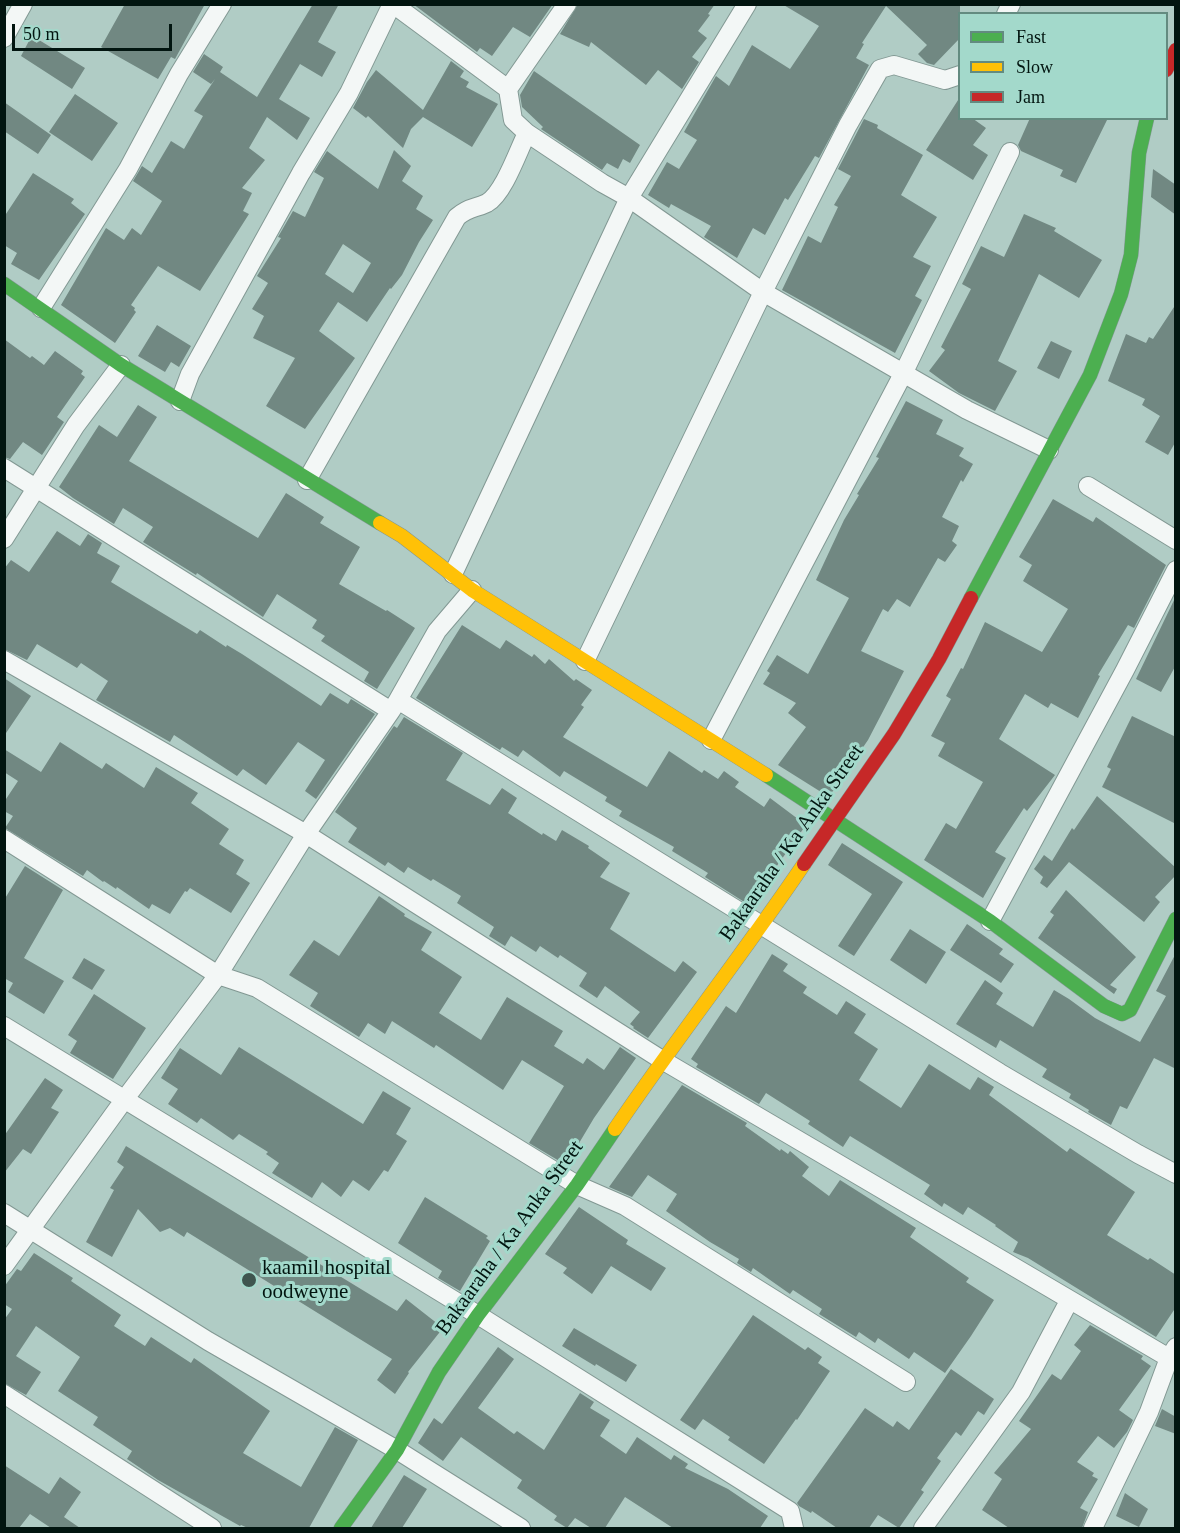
<!DOCTYPE html>
<html>
<head>
<meta charset="utf-8">
<style>
  body { margin:0 }
  #map { position:relative; width:1180px; height:1533px; overflow:hidden; background:#b0ccc5; font-family:Georgia,serif }
  canvas { display:block }
  .frame { position:absolute; inset:0; border:6px solid #021510; pointer-events:none }
  .legend { position:absolute; left:958px; top:12px; width:210px; height:108px; box-sizing:border-box; background:#a3d9cb; border:2px solid #638b80; margin:0; padding:8px 10px; list-style:none; font-size:18px; color:#021510 }
  .legend li { display:flex; align-items:center; gap:12px; height:30px }
  .legend b { width:30px; border:2px solid #638b80 }
  .scale { position:absolute; left:12px; top:24px; width:160px; height:27px; box-sizing:border-box; border:3px solid #021510; border-top:0; padding-left:8px; font-size:18px; line-height:21px; white-space:nowrap; color:#021510; -webkit-text-stroke:4px #a3d9cb; paint-order:stroke }
</style>
</head>
<body>
<div id="map">
<canvas width="1180" height="1533"></canvas>
<div class="frame"></div>
<ul class="legend">
<li><b style="height:8px;background:#4caf50"></b>Fast</li>
<li><b style="height:8px;background:#ffc107"></b>Slow</li>
<li><b style="height:8px;background:#c62828"></b>Jam</li>
</ul>
<div class="scale">50 m</div>
</div>
<script>
const g = document.querySelector('canvas').getContext('2d');
g.lineJoin = 'round';
function fillPath(path, color) { g.fillStyle = color; g.fill(path, 'evenodd'); }
function strokePath(path, color, width, dash) { g.strokeStyle = color; g.lineWidth = width; g.lineCap = dash ? 'butt' : 'round'; g.setLineDash(dash || []); g.stroke(path); }
function label(font, color, halo, rows, align = 'center') {
  g.font = font + ' Georgia,serif'; g.lineWidth = 6; g.setLineDash([]); g.textBaseline = 'middle'; g.strokeStyle = halo; g.fillStyle = color; for (const [text, x, y, turn = 0] of rows) {
    g.save(); g.translate(x, y); g.rotate((+turn || 0) * Math.PI / 180); g.textAlign = isNaN(turn) ? turn : align; if (halo) g.strokeText(text, 0, 0); g.fillText(text, 0, 0); g.restore();
  }
}
fillPath(new Path2D(`
  M125,4H205L175,59L171,57L158,79L101,47Z
  M313,4H339L318,42L336,52L322,77L300,64L279,99L310,118L297,140L267,117L249,148L265,160L242,188L252,193L243,211L249,214L200,291L158,266L131,305L135,308L134,310L136,312L115,343L61,305L106,228L124,240L132,228L141,235L162,201L133,181L142,166L152,173L171,141L184,149L203,116L194,111L215,79L211,84L193,72L204,54L223,67L220,72L257,97Z
  M413,4H553L530,37L513,27L492,56L480,48L477,52Z
  M578,4H715L708,14L710,15L698,31L707,38L692,57L699,62L682,89L658,70L646,85L591,42L589,47L560,34Z
  M782,4H960V38L934,65L927,63L918,54L927,45L886,6L862,43L864,44L856,58L869,65L819,158L815,156L788,200L785,198L765,235L753,228L737,258L704,237L711,226L671,204L669,208L648,195L667,162L679,169L697,140L684,132L716,76L729,86L752,45L790,69L819,26Z
  M30,39L37,43L39,40L85,68L72,89L21,56Z
  M451,61L464,71L460,77L469,82L466,87L498,104L472,147L423,117L411,129L403,148L368,116L366,118L353,108L367,82L376,70L423,110Z
  M534,71L640,145L630,163L623,159L618,169L607,163L602,170L541,129L543,127L522,107L520,95Z
  M75,94L118,123L92,161L49,132Z
  M960,97V118H972L986,128L973,145L988,155L973,180L926,150Z
  M4,102L51,135L38,154L4,131Z
  M1030,118H1108L1076,183L1060,176L1063,170L1021,151L1018,145Z
  M864,119L878,125L877,128L923,155L901,195L937,217L913,257L931,266L915,296L922,300L895,353L782,290L808,236L821,243L838,207L834,205L851,176L838,169Z
  M394,150L411,166L402,181L423,196L416,209L433,220L419,242L402,275L391,289L390,288L367,322L338,302L319,331L355,358L305,429L266,406L295,358L253,338L264,316L252,309L268,283L257,276L281,238L278,237L293,211L305,217L324,178L314,172L327,151L378,189ZM343,244L371,263L353,293L325,274Z
  M1153,169L1176,185V215L1151,197Z
  M33,173L74,199L71,203L85,214L39,280L11,264L17,253L4,245V217Z
  M1024,214L1056,228L1054,231L1102,260L1079,298L1039,274L998,361L1017,371L995,411L959,393L929,371L945,350L941,347L971,289L962,284L981,246L1004,257Z
  M1176,304V441L1168,455L1145,442L1160,416L1142,405L1145,399L1108,381L1126,334L1146,343L1149,337L1153,339Z
  M157,325L191,346L179,367L171,362L165,372L138,356Z
  M4,339L30,358L32,356L44,365L55,351L83,371L81,374L85,377L57,417L64,422L42,455L23,442L10,459L4,457Z
  M1051,341L1072,351L1059,379L1037,368Z
  M906,401L943,420L936,434L964,448L959,456L973,464L963,482L961,480L942,517L959,526L952,541L957,545L945,562L938,558L910,607L897,599L888,612L883,609L861,651L904,671L868,740L829,797L778,765L806,727L788,713L796,703L763,684L770,673L767,671L777,655L808,674L849,598L816,580L844,520L859,495L857,494L879,458L876,457Z
  M138,405L157,417L129,461L258,538L286,493L324,517L320,523L360,547L339,584L386,611L387,610L415,628L377,689L364,681L369,672L321,641L325,636L312,628L317,620L277,594L263,617L197,573L196,575L143,542L153,527L123,508L114,524L73,498L59,487L99,425L117,437Z
  M1053,499L1093,522L1096,517L1166,565L1134,628L1128,625L1098,675L1100,676L1078,718L1051,703L1048,708L1025,694L999,739L1055,775L1027,811L1024,808L995,852L1006,858L983,898L924,860L946,823L956,829L983,782L938,756L945,743L931,736L951,699L946,696L961,668L963,669L985,622L1042,652L1068,609L1023,581L1032,565L1019,557Z
  M57,531L80,546L88,534L102,543L97,553L120,566L111,582L197,634L200,630L226,647L227,645L242,654L321,706L330,693L348,704L351,699L375,714L316,799L305,791L325,760L298,742L266,785L243,769L237,776L174,735L170,742L96,700L108,681L81,663L77,668L37,644L27,660L4,649V569L11,560L29,572Z
  M1176,596V665L1161,692L1136,679Z
  M462,625L500,649L506,640L532,657L534,654L545,664L549,659L574,681L576,679L592,690L581,705L584,707L563,737L647,787L669,751L702,773L704,770L718,779L724,771L739,782L735,787L764,807L770,798L806,825L749,905L705,877L708,873L672,851L674,847L619,816L622,811L605,801L607,797L564,771L560,777L523,750L518,757L502,747L500,750L416,698Z
  M4,678L31,696L4,736Z
  M1132,716L1176,737V824L1102,787L1111,769L1107,767Z
  M404,717L463,753L446,780L490,805L502,788L517,798L508,813L542,835L543,833L556,841L562,830L589,846L588,848L610,863L600,877L630,893L610,929L675,972L683,961L697,972L648,1038L633,1028L634,1027L630,1024L640,1012L605,986L597,998L579,986L587,973L560,955L558,958L540,946L536,952L511,936L505,946L489,936L494,927L457,903L461,896L433,879L431,881L408,867L404,873L388,862L385,866L348,842L357,828L335,812L394,726L397,728Z
  M60,742L102,769L106,763L144,788L156,767L198,793L191,803L229,829L219,844L244,860L236,874L250,883L231,913L190,888L187,892L185,891L170,914L152,904L149,909L117,887L116,889L104,881L103,882L87,870L83,876L5,828L13,816L4,811V802L18,781L4,772V749L41,772Z
  M1097,796L1176,868V875L1155,897L1160,902L1144,922L1069,862L1047,888L1040,883L1043,877L1034,869L1044,855L1052,861L1072,828L1074,830Z
  M842,843L903,882L854,956L838,946L872,894L828,865Z
  M25,866L63,890L24,958L64,981L44,1014L8,992L13,983L4,978V900Z
  M1066,890L1136,957L1110,985L1117,989L1114,994L1038,938L1054,915L1050,912Z
  M379,896L405,914L404,916L432,932L421,950L462,977L439,1013L481,1040L507,997L563,1031L554,1046L583,1064L587,1058L604,1070L620,1047L636,1058L594,1118L566,1165L529,1143L564,1086L522,1060L503,1090L436,1045L434,1048L392,1021L385,1034L368,1023L359,1037L310,1006L318,993L289,975L314,940L339,956Z
  M967,924L1003,949L999,954L1014,964L1001,983L950,950Z
  M910,929L946,952L926,984L890,960Z
  M1176,953V1069L1154,1058L1127,1109L1120,1106L1111,1125L1088,1112L1089,1110L1069,1098L1071,1094L1042,1077L1047,1069L1000,1040L996,1048L956,1024L985,980L1003,993L996,1004L1033,1027L1054,990L1069,999L1095,1018L1140,1042L1166,996L1156,991Z
  M772,954L788,964L783,971L807,987L803,993L837,1015L846,1001L866,1014L854,1033L878,1049L859,1080L901,1108L929,1064L970,1090L978,1077L994,1087L989,1095L1067,1152L1070,1148L1135,1192L1107,1235L1148,1260L1150,1258L1176,1275V1307L1156,1337L1028,1258L1013,1252L1018,1242L995,1226L996,1225L968,1207L963,1215L944,1203L942,1207L924,1194L930,1185L850,1136L843,1147L808,1124L810,1121L766,1093L759,1104L696,1067L698,1064L691,1059L726,1006L736,1013Z
  M84,958L105,970L92,990L72,978Z
  M94,994L146,1028L113,1079L70,1053L77,1041L68,1035Z
  M239,1047L363,1124L383,1091L411,1108L396,1134L407,1141L388,1172L384,1170L369,1191L353,1180L341,1197L322,1182L312,1198L272,1173L279,1163L266,1154L268,1152L239,1134L233,1140L201,1118L197,1123L168,1104L178,1089L161,1078L180,1048L221,1075Z
  M45,1078L63,1090L51,1108L59,1112L31,1154L23,1149L4,1173V1136Z
  M682,1085L747,1123L745,1126L780,1151L781,1149L788,1154L790,1151L809,1167L802,1176L829,1196L840,1180L916,1228L910,1237L969,1278L966,1282L994,1300L971,1336L945,1373L914,1352L909,1359L878,1338L875,1343L859,1332L856,1337L819,1314L822,1309L793,1290L790,1294L753,1268L751,1272L737,1263L739,1259L710,1242L666,1211L677,1194L648,1175L632,1197L609,1187Z
  M126,1146L397,1311L406,1299L443,1328L408,1372L409,1373L395,1394L377,1380L392,1359L187,1232L184,1237L170,1228L160,1232L138,1209L112,1257L86,1242L114,1190L110,1188L124,1167L117,1162Z
  M425,1197L488,1236L486,1238L490,1241L460,1291L438,1278L442,1271L398,1243Z
  M579,1207L628,1240L626,1244L666,1268L651,1291L611,1266L592,1294L563,1273L567,1268L545,1254Z
  M34,1253L73,1278L71,1281L121,1315L114,1326L145,1346L151,1337L191,1363L194,1358L270,1411L243,1453L301,1487L335,1427L358,1440L309,1528H248L241,1525L240,1526L158,1480L127,1459L132,1451L93,1425L98,1417L58,1391L80,1357L36,1326L16,1356L41,1372L26,1395L4,1383V1320L12,1309L4,1304V1287L17,1269L21,1271Z
  M753,1315L805,1350L808,1347L822,1357L818,1363L830,1371L797,1420L796,1419L764,1464L728,1440L730,1437L703,1419L695,1430L680,1420Z
  M1090,1325L1143,1356L1141,1359L1151,1366L1119,1410L1133,1420L1127,1432L1114,1448L1098,1436L1077,1462L1094,1473L1092,1476L1098,1479L1080,1508L1088,1512L1082,1528H1009L982,1510L1002,1479L994,1473L1031,1429L1019,1421L1052,1374L1061,1380L1081,1351L1074,1345Z
  M574,1328L637,1365L626,1382L596,1364L595,1366L562,1346Z
  M498,1347L514,1359L478,1408L514,1434L517,1431L544,1450L580,1393L594,1402L590,1408L610,1420L600,1436L626,1454L637,1437L671,1460L674,1455L688,1464L685,1468L728,1489L768,1516L760,1528H673L625,1497L605,1528H591L575,1518L567,1528L554,1520L557,1516L517,1488L522,1480L461,1437L443,1461L418,1443L434,1418L442,1424Z
  M951,1369L994,1399L984,1415L978,1411L961,1436L956,1432L937,1458L941,1461L921,1490L924,1492L899,1528L878,1515L869,1528H837L812,1511L811,1513L799,1506L797,1503L865,1408L893,1427L897,1421L909,1430Z
  M1162,1409L1176,1417V1434L1155,1426Z
  M4,1465L49,1494L60,1477L81,1492L64,1517L80,1528H51L30,1514L19,1528H4Z
  M404,1475L427,1489L402,1528H371Z
  M1125,1493L1148,1509L1139,1527L1116,1516Z`), '#718882');
const street = new Path2D(`
  M393,4L508,89L513,120L527,133L602,183L629,198L763,292L967,410L1049,450
  M1006,14L1011,4
  M4,38L23,4
  M508,89L567,4
  M41,308L128,169L179,74L222,4
  M180,401L190,374L301,173L349,93L392,4
  M4,468L391,711L398,700L1000,1073L1138,1154L1176,1174
  M307,480L457,217C470,206 475,209 487,203C504,193 518,151 527,133
  M1088,486L1176,540
  M4,539L76,425L121,365
  M453,574L629,198L747,4
  M4,660L306,834L662,1060L1169,1358
  M585,661L763,292L848,125L880,69L894,65L945,80L960,75
  M398,700L437,631L472,590
  M711,740L904,372L1010,152
  M4,839L218,975L257,988L577,1185L625,1206L906,1382
  M990,921L1125,670L1176,570
  M4,1026L478,1315L790,1511L794,1528
  M4,1213L208,1341L397,1450L521,1528
  M4,1266L124,1100L218,975L306,834L391,711
  M4,1394L212,1528
  M923,1528L1021,1392L1069,1301
  M1093,1528L1149,1412L1169,1358L1176,1347`);
const fast = new Path2D(`
  M4,284L121,365L380,523
  M971,598L1090,375L1121,294L1131,255L1139,153L1147,118
  M766,775L990,921L1104,1006L1122,1014L1130,1010L1176,919
  M341,1528L397,1450L439,1372L478,1315L577,1185L615,1129`);
const slow = new Path2D(`
  M380,523L402,536L472,590L766,775
  M615,1129C676,1039 743,954 804,864`);
const jam = new Path2D(`
  M1166,70L1176,50
  M804,864L894,734L939,659L971,598`);
strokePath(street, '#829893', 20);
strokePath(fast, '#829893', 15);
strokePath(slow, '#829893', 15);
strokePath(jam, '#829893', 15);
strokePath(street, '#f3f7f6', 18);
strokePath(fast, '#4caf50', 14);
strokePath(slow, '#ffc107', 14);
strokePath(jam, '#c62828', 14);
for (const [x, y, r, color] of [
  [249,1280,8,"#3f554f"]
]) { const dot = new Path2D(); dot.arc(x, y, r, 0, 2 * Math.PI); g.fillStyle = color; g.fill(dot); strokePath(dot, '#a3d9cb', 2); }
label('21px', '#021510', '#a3d9cb', [
  ["Bakaaraha / Ka Anka Street",792,843,-55],
  ["Bakaaraha / Ka Anka Street",510,1238,-54]
]);
label('21px', '#021510', '#a3d9cb', [
  ["kaamil hospital",262,1268],
  ["oodweyne",262,1292]
], 'left');
</script>
</body>
</html>
